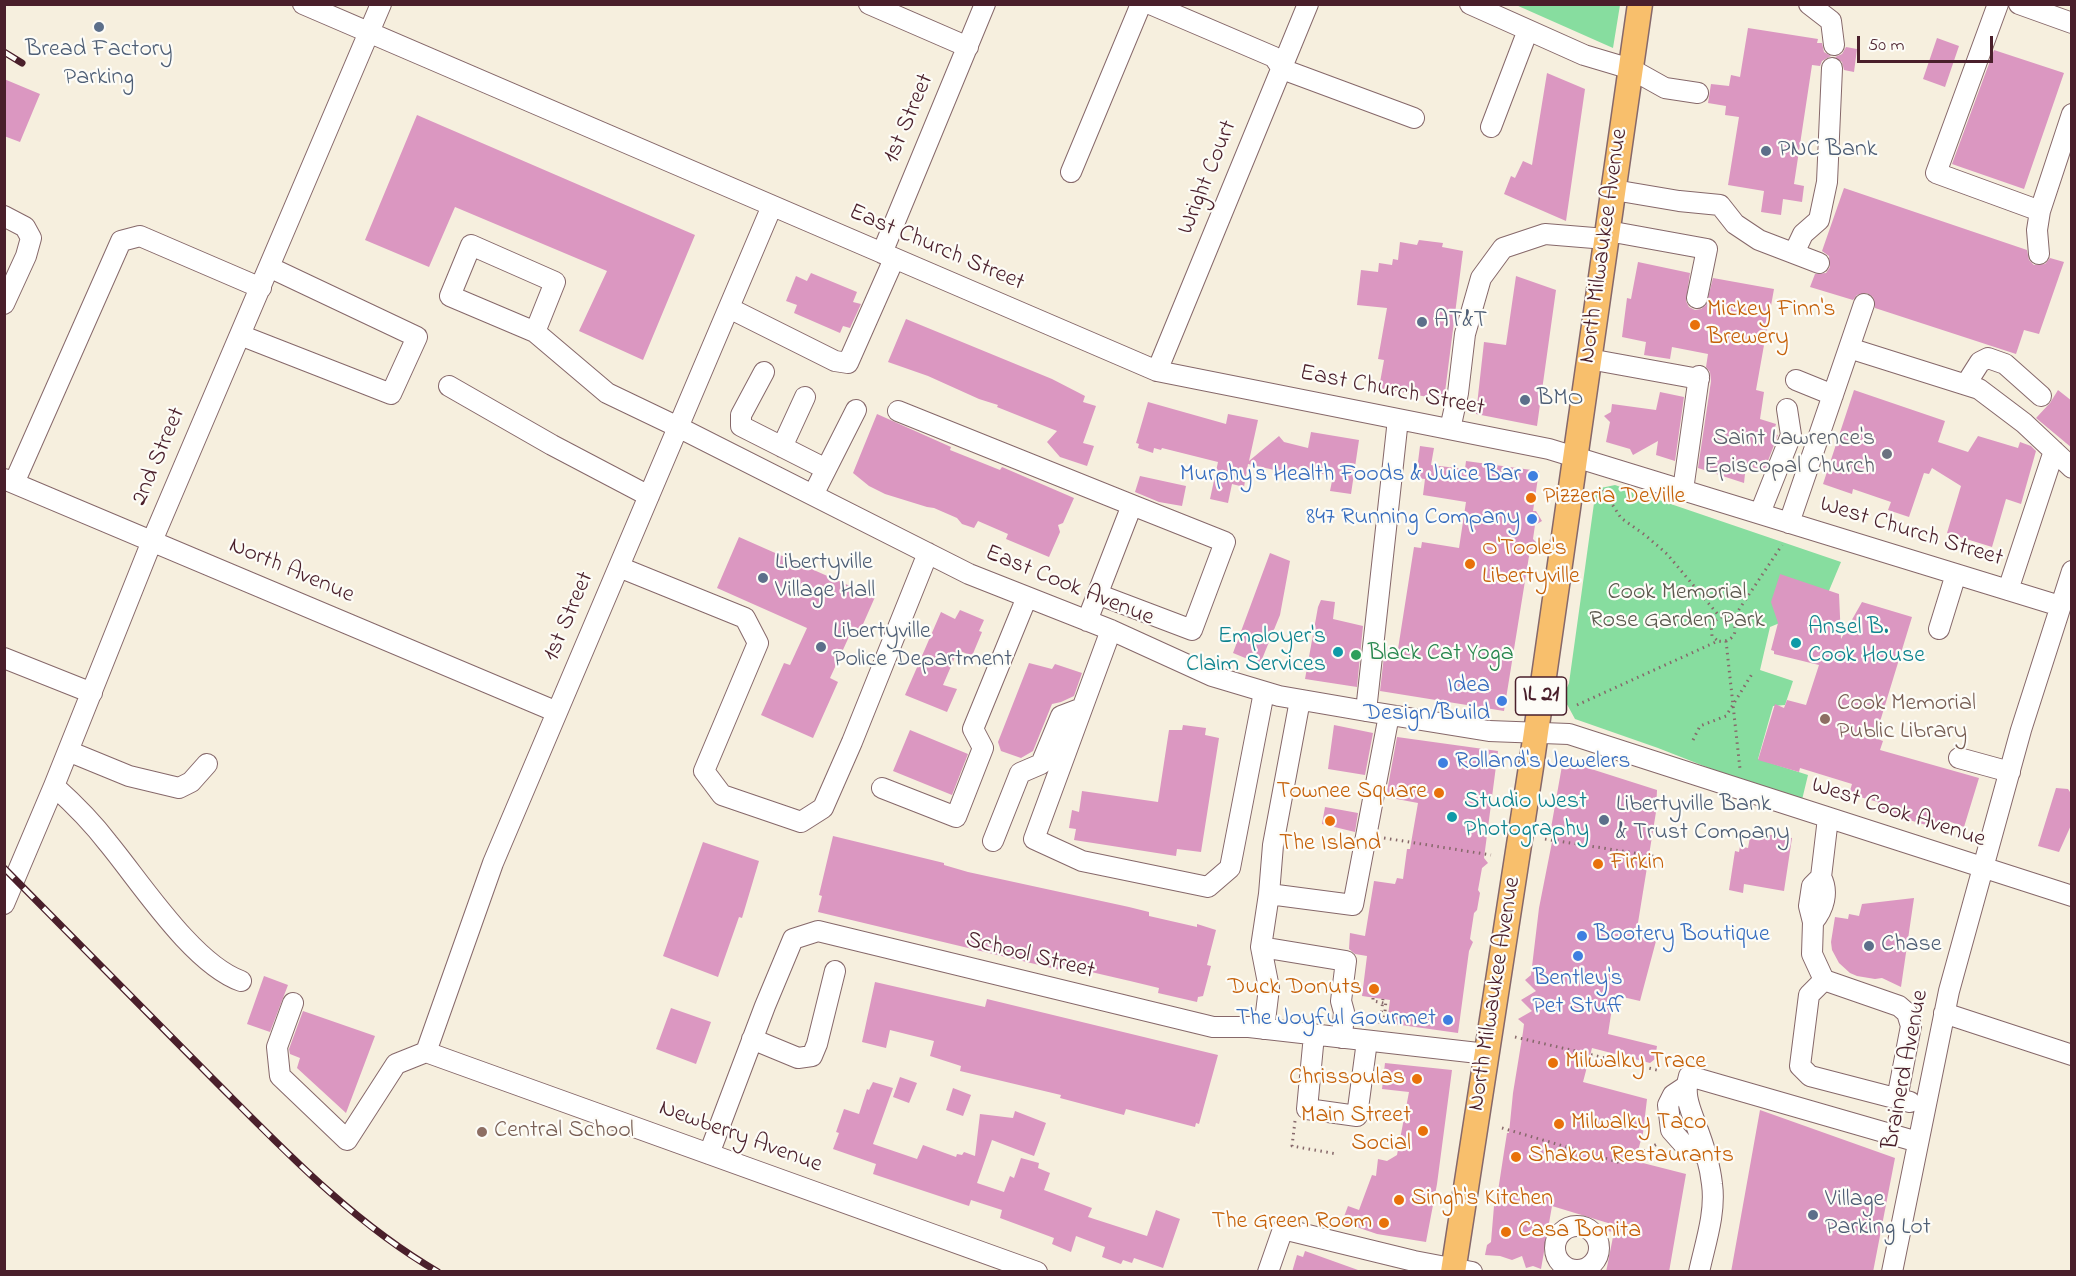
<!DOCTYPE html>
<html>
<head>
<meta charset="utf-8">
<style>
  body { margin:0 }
  #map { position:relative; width:2076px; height:1276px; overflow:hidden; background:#f6efde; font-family:"Indie Flower",sans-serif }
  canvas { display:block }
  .frame { position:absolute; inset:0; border:6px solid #4a1f2b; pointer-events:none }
  .scale { position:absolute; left:1857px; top:36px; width:136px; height:27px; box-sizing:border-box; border:3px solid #4a1f2b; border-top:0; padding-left:8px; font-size:18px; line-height:21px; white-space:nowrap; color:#4a1f2b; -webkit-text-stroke:4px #fdfcf7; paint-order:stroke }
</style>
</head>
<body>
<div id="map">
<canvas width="2076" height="1276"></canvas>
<div class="frame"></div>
<div class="scale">50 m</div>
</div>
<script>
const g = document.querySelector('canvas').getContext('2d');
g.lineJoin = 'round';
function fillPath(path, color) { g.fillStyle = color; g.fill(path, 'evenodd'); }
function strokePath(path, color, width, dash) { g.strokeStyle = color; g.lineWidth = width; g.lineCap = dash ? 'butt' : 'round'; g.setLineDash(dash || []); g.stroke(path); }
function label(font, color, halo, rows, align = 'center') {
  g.font = font + ' "Indie Flower",sans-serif'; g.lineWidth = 4.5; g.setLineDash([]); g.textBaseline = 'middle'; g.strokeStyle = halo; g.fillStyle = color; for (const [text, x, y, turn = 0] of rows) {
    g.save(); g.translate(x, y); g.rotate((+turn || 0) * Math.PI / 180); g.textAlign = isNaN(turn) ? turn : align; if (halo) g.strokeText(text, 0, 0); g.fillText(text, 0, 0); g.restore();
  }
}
fillPath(new Path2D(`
  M1516,5H1620L1613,48Z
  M1615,485L1841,562L1823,605L1770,627L1760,670L1793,681L1785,705L1773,706L1758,759L1808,775L1801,804L1658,748L1575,719L1563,697L1569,683L1596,489Z`), '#87dd9f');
fillPath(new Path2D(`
  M1748,28L1818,39L1817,43H1822L1824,52L1831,56L1822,61L1820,66L1812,65L1794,184L1804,186L1802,202L1783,199L1781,215L1761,212L1764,191L1728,185L1739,117L1725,115L1726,106L1708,103L1711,84L1729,86L1731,75L1740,77Z
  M1937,38L1959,46L1945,87L1923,79Z
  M1846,47L1857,49L1854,72L1844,70L1842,62L1835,57L1842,54Z
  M1994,50L2064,73L2024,189L1952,164Z
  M1547,73L1585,89L1566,221L1504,194L1511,176L1515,178L1523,161L1532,165Z
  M4,79L40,94L20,142L4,136Z
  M417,115L695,235L643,360L579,331L607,271L455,207L429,267L365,240Z
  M1844,188L2027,250L2029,260L2034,265L2045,264L2050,258L2064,262L2039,334L2024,330L2016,354L1875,308L1873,297L1867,293L1857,295L1853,300L1810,287L1815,274L1826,273L1830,267L1829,256L1822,251Z
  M1419,240L1443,243L1442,247L1463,251L1444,400L1379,388L1384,360L1378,359L1387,308L1357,305L1361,270L1378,272L1379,263L1392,265L1393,259L1398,260L1400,242L1417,245Z
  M1638,262L1690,273L1686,301L1689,307L1695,310L1701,309L1706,305L1713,278L1774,289L1756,390L1764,392L1760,419L1776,424L1773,434L1778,435L1764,471L1746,465L1744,483L1698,468L1711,381L1710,372L1706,367L1708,354L1672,347L1670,359L1644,355L1646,342L1622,337L1627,298L1631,299Z
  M811,273L857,292L853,302L861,304L850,328L843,326L840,333L794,313L797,305L786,301L796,276L807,281Z
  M1516,276L1556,290L1537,426L1476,414L1484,342L1506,345Z
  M906,319L1052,379L1085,396L1083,402L1096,406L1083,443L1094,446L1087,466L1060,457L1047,442L1057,431L997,407L998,405L979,399L928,376L888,362Z
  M1854,390L1945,421L1938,442L1968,452L1978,436L2018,448L2020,442L2031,446L2036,451L2021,504L2006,499L1992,547L1947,533L1961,486L1932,468L1929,474L1924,473L1909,517L1888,510L1891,502L1853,489L1852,494L1823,484Z
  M2058,390L2072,401V448L2036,418L2050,403Z
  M1660,392L1684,397L1675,461L1656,455L1658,441L1633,455L1630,449L1606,442L1610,422L1604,416L1611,412L1612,404L1656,410Z
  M1148,402L1226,424L1228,414L1258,420L1249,461L1279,436L1284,442L1308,448L1311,432L1359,440L1351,494L1330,491L1333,476L1293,469L1292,474L1248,464L1244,487L1232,484L1228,503L1210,499L1218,462L1162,448L1161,450L1154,448L1153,453L1138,448L1139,444L1136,443Z
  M877,414L951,447L950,450L1000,470L1002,467L1074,498L1063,523L1058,525L1060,532L1049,557L1006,539L1008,534L978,521L974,528L962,524L957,518L934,508L927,507L885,494L869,486L853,473Z
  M1420,446L1434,448L1431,465L1465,469L1466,461L1539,471L1533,511H1536L1542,521L1535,525L1533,539L1539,545L1530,550L1504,711L1380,691L1385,647L1398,649L1414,547L1421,548L1422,542L1459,548L1466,502L1423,495L1425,479L1416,478Z
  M1140,476L1186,486L1182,506L1159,502L1135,492Z
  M739,537L875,597L860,631L853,628L830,678L838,682L813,738L761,715L784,663L790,665L807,628L717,588Z
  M1270,553L1290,561L1280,615L1260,664L1233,653Z
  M1780,574L1839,594L1841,639L1862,602L1912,617L1875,738L1883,741L1880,750L1979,778L1964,827L1948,821L1946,831L1876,810L1878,802L1849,794L1852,784L1800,768L1799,772L1758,760L1775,704L1784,708L1787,700L1806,705L1819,665L1774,654V651L1771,650L1778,623L1771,602Z
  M1321,600L1335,602L1333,619L1363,626L1357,687L1305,679L1318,607Z
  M960,610L984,620L979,631L982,632L972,656L958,650L943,685L957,689L947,712L905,695L941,612L955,619Z
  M1029,663L1052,669L1055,664L1082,673L1074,696L1061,702L1052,704L1033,751L1021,758L1001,751L998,742Z
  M1183,725L1206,728L1205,735L1219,738L1201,852L1177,849L1176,856L1074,840L1076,829L1069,828L1072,810L1079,812L1082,791L1158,802L1169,730H1182Z
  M1334,725L1373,733L1365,775L1328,769Z
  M910,730L968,754L952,795L893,771Z
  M1397,737L1498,751L1484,858L1488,863L1482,868L1478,890L1480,893L1477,910L1474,913L1470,939L1473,942L1469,951L1458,1033L1387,1023L1390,1000L1362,996L1367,956L1355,954L1349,949L1350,933L1365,936L1374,881L1395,884L1397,878L1403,879L1407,849H1410L1418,803L1386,797Z
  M1563,760L1657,790L1656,812L1636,935L1656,941L1640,1001L1614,995L1608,1034L1657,1046L1655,1059L1650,1063L1592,1048L1583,1082L1647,1099L1643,1133L1635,1161L1686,1174L1669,1272H1606L1614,1232L1607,1231L1608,1223L1552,1206L1541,1269L1533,1266L1526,1268L1522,1256L1512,1260L1500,1256L1485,1255L1487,1245L1491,1242L1494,1206L1496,1204L1504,1152L1507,1133H1509L1513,1093L1523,1032L1524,1024L1518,1019L1532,1011L1521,1000L1536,991L1525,980L1531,975L1539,908L1553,837V829L1551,828Z
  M2056,788L2068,789L2072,795V823L2059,852L2038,846Z
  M1325,807L1358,813L1355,832L1322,824Z
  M1751,832L1792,838L1784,891L1744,884L1743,893L1729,890L1735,851L1739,852L1740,846L1748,848Z
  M833,836L944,863V865L968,872L1129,907L1149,912V916L1197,927V924L1216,930L1207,965L1211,966L1203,996L1198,997L1197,1002L1158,993L1159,988L1130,981L1061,965L1060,970L818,912L822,896L819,895Z
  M703,842L759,861L742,918L739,917L718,977L663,956Z
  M1914,898L1901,987L1882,978L1875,979L1857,976L1850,973L1839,963L1832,950L1831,942L1835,917L1848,919L1849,914L1859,916L1862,904Z
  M264,976L288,985L270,1032L247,1024Z
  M875,982L985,1007L987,999L1218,1055L1199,1124L1196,1123L1195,1127L1126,1109L1124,1115L1060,1098L1061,1095L960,1071L961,1066L930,1056L934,1041L890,1030L886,1048L862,1042Z
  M671,1008L711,1022L696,1064L656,1049Z
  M303,1011L375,1036L346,1113L297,1068L300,1058L290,1054L289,1049Z
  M1385,1063L1452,1070L1437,1184L1426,1242L1377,1234L1342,1222L1348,1206L1359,1210L1372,1175L1376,1176L1378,1159L1387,1161L1397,1155L1409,1092L1382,1089Z
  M900,1077L917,1083L909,1103L893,1097Z
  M873,1082L893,1088L873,1144L917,1159L923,1145L956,1157L957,1154L962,1155L964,1152L975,1156L980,1114L1013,1118L1015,1111L1046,1123L1034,1156L992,1140L977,1183L1004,1192L1010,1176L1014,1178L1021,1158L1039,1163L1038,1168L1050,1173L1044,1190L1092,1208L1088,1217L1147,1236L1156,1210L1180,1219L1163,1268L1134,1258L1132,1263L1123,1260L1121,1264L1102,1257L1105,1247L1076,1236L1071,1252L1052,1244L1054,1238L1000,1218L1002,1210L971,1200L969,1206L873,1174L876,1164L833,1149L839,1133L836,1132L844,1109L859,1114L867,1089L869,1090Z
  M953,1088L971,1095L963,1116L946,1110Z
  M1760,1110L1895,1158L1873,1272H1731Z
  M1305,1251L1358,1270L1357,1272H1292L1297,1255L1303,1257Z`), '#db97c1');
const minor = new Path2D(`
  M303,4L1157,371L1549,449L2060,606
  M869,4L968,47
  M1150,4L1274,57L1282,69L1414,118
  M1470,4L1584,55L1631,69L1665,88L1698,93
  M1809,4L1831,21L1834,45
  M1998,4L1936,173L2040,211L2072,114
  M2019,4L2072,23
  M1491,127L1528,30
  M1071,172L1141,4
  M1614,190L1679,201L1720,205L1735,224L1759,240L1819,263
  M4,216L25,227L31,238L26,256L4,304
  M1608,231L1707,249L1697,298
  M882,253L985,4
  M1794,253L1803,234L1819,220L1827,182L1832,68
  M2039,254L2037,230L2040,211
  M1864,304L1849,348L1979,389L2024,423L2072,468
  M729,308L835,361L848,363L894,259
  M535,332L555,282L471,245L450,296L535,332L607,393L678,427L969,574L1111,630L1212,676L1279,696L1366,711L1489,731L1569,734L2072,896
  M240,335L391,394L417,337L269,267
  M1589,359L1699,379
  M1157,371L1308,4
  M764,372L741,415V426L826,469
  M1796,380L1833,395
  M1966,384L1980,362L1988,358L2005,364L2041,396
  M449,386L552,445L649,496
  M898,411L1132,505L1087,621
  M1450,429L1458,393L1465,334L1481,278L1503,248L1545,234L1606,239
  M782,447L805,397
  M4,479L557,712
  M14,483L121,241L140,236L261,288
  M1683,490L1699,376
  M813,495L856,410
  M1760,513L1791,435L1787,409
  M1789,523L1849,348
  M619,567L745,618L758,643L704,771L722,795L801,822L823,808L852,742L928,553
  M2008,590L2054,451
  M1097,594L1192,630L1225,542L1132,505
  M1939,629L1956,574
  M1111,630L1034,839L1082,861L1208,887L1230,868L1264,692
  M4,658L92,693
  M1366,711L1398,419
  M68,751L129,776L179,788L191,782L207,764
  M1959,758L2010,772
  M54,786C74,804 92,822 108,843C141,883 193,964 241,981
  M882,788L956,817L983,748L973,729L1027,597
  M1828,818L1821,877L1812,886L1809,906L1813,922L1812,954L1824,980L1899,1006L1907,1013L1911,1026L1897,1099
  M993,841L1020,773L1041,764L1061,716L1082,708
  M1269,894L1353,905L1389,715
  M4,904L54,786L152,541L381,4
  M1813,922C1824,909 1829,892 1821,877
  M1261,947L1346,961L1341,1001L1344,1012L1342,1038
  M1824,980L1809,995L1800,1066L1810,1076L1910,1102
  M293,1003L277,1047L280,1076L347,1140L396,1064L426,1052
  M1944,1013L2072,1055
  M1264,1029L1269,988L1261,947L1269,894L1273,845L1300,700
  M1314,1035L1307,1109L1357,1116L1367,1041
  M752,1039L798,1058L812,1056L817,1044L835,971
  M426,1052L493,863L772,206
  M426,1052L1037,1272
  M1685,1087L1673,1095L1668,1105L1671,1130L1687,1148L1705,1155
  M709,1154L765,1006L793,939L818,931L1213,1027H1249L1487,1054
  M1555 1248a22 22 0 1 1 44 0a22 22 0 1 1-44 0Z
  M1268,1272L1283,1229L1414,1261L1472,1272
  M1699,1272C1705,1244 1716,1213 1712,1184C1710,1165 1703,1143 1696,1125C1690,1108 1683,1094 1689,1076L1918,1142
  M1892,1272L1949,991L2021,730L2072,571`);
const major = new Path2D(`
  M1453,1272L1531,767L1640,4`);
strokePath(minor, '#86686a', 22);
strokePath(major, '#86686a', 27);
strokePath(new Path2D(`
  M1603,490L1621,518L1645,535L1667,554L1720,617
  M1732,620L1782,545
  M1726,641L1740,769
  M1577,705L1718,641C1740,644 1741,617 1720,617L1711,624L1712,636L1718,641
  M1693,740L1700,726L1726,716L1752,674
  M1384,838L1491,855
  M1545,839L1660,857
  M1373,998V1001L1384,1003
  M1384,1023L1386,1000
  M1380,1024L1383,999
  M1515,1037L1657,1070
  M1295,1121L1292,1146L1337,1154
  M1502,1128L1621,1163L1659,1143`), '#86686a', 3, [1.5, 4.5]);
strokePath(minor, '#fff', 20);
strokePath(major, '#f8bf6c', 24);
const rail = new Path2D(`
  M4,52L22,63
  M4,868C74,939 144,1009 213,1079C283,1149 352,1222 438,1272`);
strokePath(rail, '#4a1f2b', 7);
strokePath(rail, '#fdfcf7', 4.5, [14]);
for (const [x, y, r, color] of [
  [99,27,6,"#5c6f8a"],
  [1766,151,6,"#5c6f8a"],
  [1422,322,6,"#5c6f8a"],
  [1695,325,6,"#e8710a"],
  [1525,400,6,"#5c6f8a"],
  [1887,454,6,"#6b7280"],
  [1533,476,6,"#3f7fe0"],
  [1531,498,6,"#e8710a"],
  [1532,519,6,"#3f7fe0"],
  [1470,564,6,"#e8710a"],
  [763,578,6,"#5c6f8a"],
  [1796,643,6,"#0f9aa8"],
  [821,647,6,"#5c6f8a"],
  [1338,652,6,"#0f9aa8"],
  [1356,655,6,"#2e9e5b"],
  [1502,701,6,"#3f7fe0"],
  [1825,719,6,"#8d6e63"],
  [1443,763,6,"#3f7fe0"],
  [1439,793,6,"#e8710a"],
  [1452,817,6,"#0f9aa8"],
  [1604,820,6,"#5c6f8a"],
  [1330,821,6,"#e8710a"],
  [1598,864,6,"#e8710a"],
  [1582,936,6,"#3f7fe0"],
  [1869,946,6,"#5c6f8a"],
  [1578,956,6,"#3f7fe0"],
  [1374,989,6,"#e8710a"],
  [1448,1020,6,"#3f7fe0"],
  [1553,1063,6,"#e8710a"],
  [1417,1079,6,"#e8710a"],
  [1559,1124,6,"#e8710a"],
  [1423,1131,6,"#e8710a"],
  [482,1132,6,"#8d6e63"],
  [1516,1157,6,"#e8710a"],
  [1399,1200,6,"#e8710a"],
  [1813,1215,6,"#5c6f8a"],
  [1384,1223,6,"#e8710a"],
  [1506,1232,6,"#e8710a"]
]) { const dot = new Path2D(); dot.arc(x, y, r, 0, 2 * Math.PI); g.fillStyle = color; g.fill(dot); strokePath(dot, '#fdfcf7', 2); }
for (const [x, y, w] of [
  [1541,696,51]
]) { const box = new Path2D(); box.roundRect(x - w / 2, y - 19, w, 38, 4.5); g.fillStyle = '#fdfcf7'; g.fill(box); strokePath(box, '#4a1f2b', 1.5); }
label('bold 22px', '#4a1f2b', null, [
  ["IL 21",1541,696]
]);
label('24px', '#4e5e75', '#fdfcf7', [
  ["Bread Factory",99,51,"center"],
  ["Parking",99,79,"center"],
  ["PNC Bank",1778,151],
  ["AT&T",1434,322],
  ["BMO",1537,400],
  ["Libertyville",775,564],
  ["Village Hall",775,592],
  ["Libertyville",833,633],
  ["Police Department",833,661],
  ["Libertyville Bank",1616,806],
  ["& Trust Company",1616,834],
  ["Chase",1881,946],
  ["Village",1825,1201],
  ["Parking Lot",1825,1229]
], 'left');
label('24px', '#4a1f2b', '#fdfcf7', [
  ["1st Street",910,119,-67],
  ["Wright Court",1209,178,-68],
  ["North Milwaukee Avenue",1605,246,-82],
  ["East Church Street",936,249,23],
  ["East Church Street",1392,392,11],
  ["2nd Street",160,457,-67],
  ["West Church Street",1911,533,17],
  ["North Avenue",291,572,23],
  ["East Cook Avenue",1069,587,22],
  ["1st Street",570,617,-67],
  ["West Cook Avenue",1898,814,18],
  ["School Street",1030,957,14],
  ["North Milwaukee Avenue",1496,994,-81],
  ["Brainerd Avenue",1907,1070,-79],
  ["Newberry Avenue",740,1138,20]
]);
label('24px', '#c56008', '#fdfcf7', [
  ["Mickey Finn's",1707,311],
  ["Brewery",1707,339],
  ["Pizzeria DeVille",1543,498],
  ["O'Toole's",1482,550],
  ["Libertyville",1482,578],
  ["Townee Square",1427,793,"right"],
  ["The Island",1330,845,"center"],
  ["Firkin",1610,864],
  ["Duck Donuts",1362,989,"right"],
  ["Milwalky Trace",1565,1063],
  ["Chrissoulas",1405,1079,"right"],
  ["Main Street",1411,1117,"right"],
  ["Social",1411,1145,"right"],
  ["Milwalky Taco",1571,1124],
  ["Shakou Restaurants",1528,1157],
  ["Singh's Kitchen",1411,1200],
  ["The Green Room",1372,1223,"right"],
  ["Casa Bonita",1518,1232]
], 'left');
label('24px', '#5b616d', '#fdfcf7', [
  ["Saint Lawrence's",1875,440],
  ["Episcopal Church",1875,468]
], 'right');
label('24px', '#366cbe', '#fdfcf7', [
  ["Murphy's Health Foods & Juice Bar",1521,476],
  ["847 Running Company",1520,519],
  ["Idea",1490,687],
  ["Design/Build",1490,715],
  ["Rolland's Jewelers",1455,763,"left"],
  ["Bootery Boutique",1594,936,"left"],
  ["Bentley's",1578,980,"center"],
  ["Pet Stuff",1578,1008,"center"],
  ["The Joyful Gourmet",1436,1020]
], 'right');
label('24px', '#5c584e', '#fdfcf7', [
  ["Cook Memorial",1677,594],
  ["Rose Garden Park",1677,622]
]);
label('24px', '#0d838f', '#fdfcf7', [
  ["Ansel B.",1808,629],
  ["Cook House",1808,657],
  ["Employer's",1326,638,"right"],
  ["Claim Services",1326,666,"right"],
  ["Studio West",1464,803],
  ["Photography",1464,831]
], 'left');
label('24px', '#27864d', '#fdfcf7', [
  ["Black Cat Yoga",1368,655]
], 'left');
label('24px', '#785e54', '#fdfcf7', [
  ["Cook Memorial",1837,705],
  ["Public Library",1837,733],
  ["Central School",494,1132]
], 'left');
</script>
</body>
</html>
